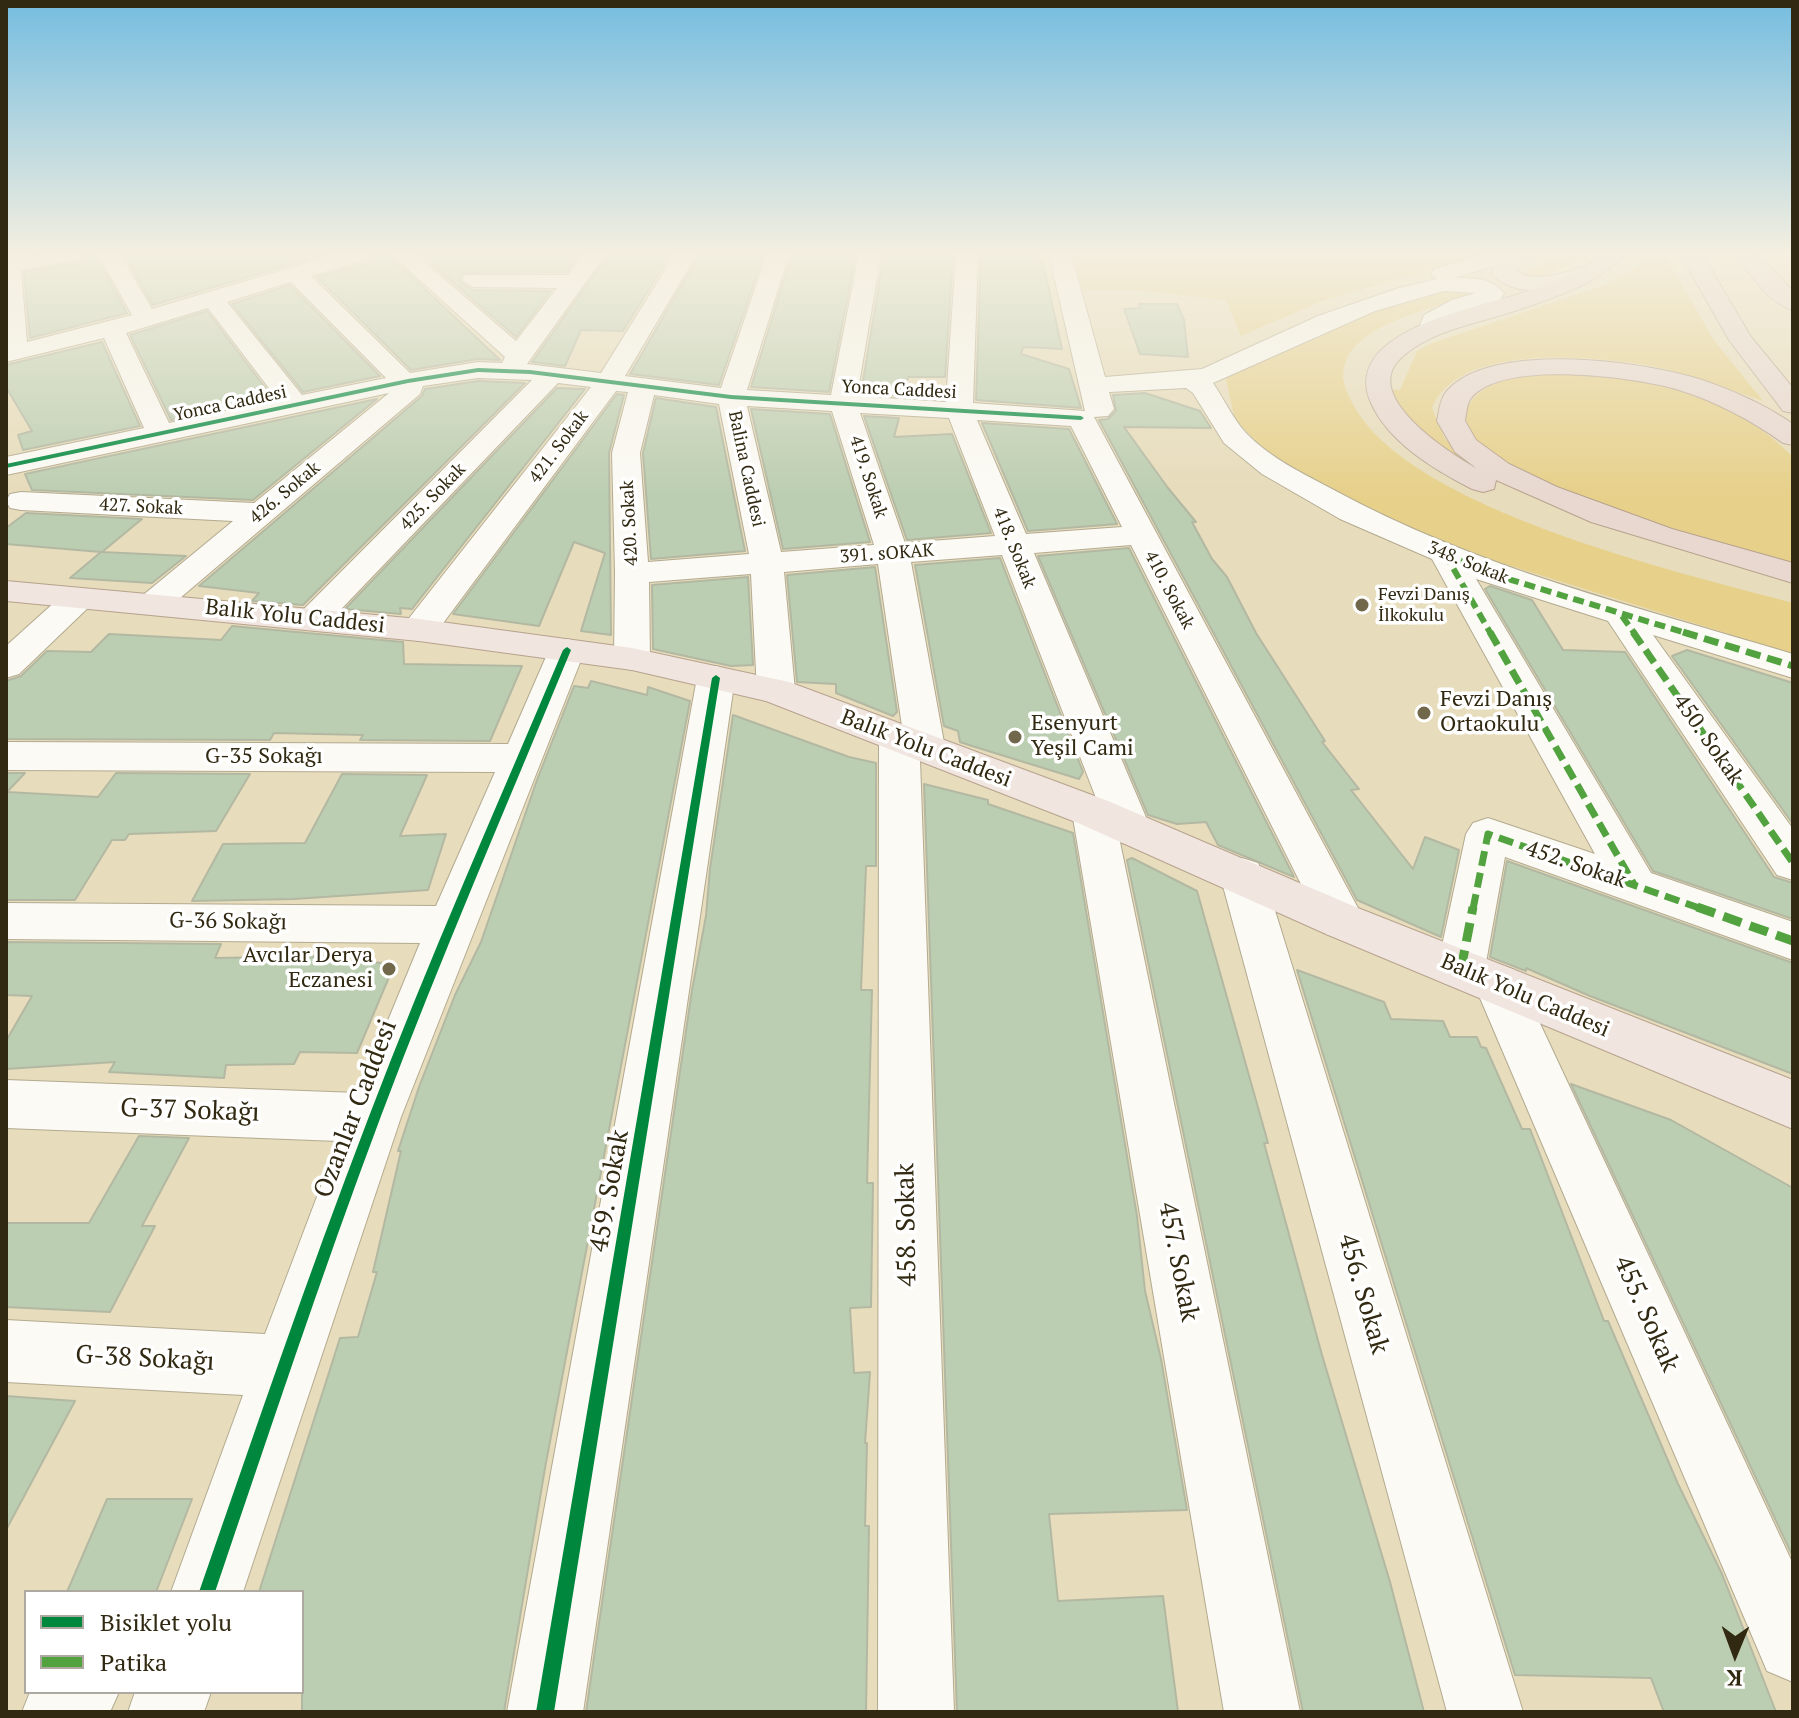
<!DOCTYPE html>
<html>
<head>
<meta charset="utf-8">
<style>
  body { margin:0 }
  #map { position:relative; width:1799px; height:1718px; overflow:hidden; background:#e7dcbb; font-family:"PT Serif",serif }
  canvas { display:block }
  .frame { position:absolute; inset:0; border:8px solid #312911; pointer-events:none }
  .legend { position:absolute; left:24px; top:1590px; width:280px; height:104px; box-sizing:border-box; background:#fff; border:2px solid #ada9a0; margin:0; padding:10px 14px; list-style:none; font-size:24px; color:#312911 }
  .legend li { display:flex; align-items:center; gap:16px; height:40px }
  .legend b { width:40px; border:2px solid #ada9a0 }
  .north { position:absolute; left:1695px; top:1614px; width:80px; height:80px; -webkit-text-stroke:6px #fff; paint-order:stroke; rotate:181deg; font-size:22px; font-weight:700; line-height:32px; text-align:center; color:#312911 }
  .north::after { content:''; display:block; margin:auto; width:28px; height:36px; background:#312911; clip-path:polygon(50% 0,100% 100%,50% 72%,0 100%) }
</style>
</head>
<body>
<div id="map">
<canvas width="1799" height="1718"></canvas>
<div class="frame"></div>
<ul class="legend">
<li><b style="height:10px;background:#00873e"></b>Bisiklet yolu</li>
<li><b style="height:10px;background:#52a33f"></b>Patika</li>
</ul>
<div class="north">K</div>
</div>
<script>
const g = document.querySelector('canvas').getContext('2d');
g.lineJoin = 'round';
function fillPath(path, color) { g.fillStyle = color; g.fill(path, 'evenodd'); }
function strokePath(path, color, width, dash) { g.strokeStyle = color; g.lineWidth = width; g.lineCap = dash ? 'butt' : 'round'; g.setLineDash(dash || []); g.stroke(path); }
function label(font, color, halo, rows, align = 'center') {
  g.font = font + ' "PT Serif",serif'; g.lineWidth = 7; g.setLineDash([]); g.textBaseline = 'middle'; g.strokeStyle = halo; g.fillStyle = color; for (const [text, x, y, turn = 0] of rows) {
    g.save(); g.translate(x, y); g.rotate((+turn || 0) * Math.PI / 180); g.textAlign = isNaN(turn) ? turn : align; if (halo) g.strokeText(text, 0, 0); g.fillText(text, 0, 0); g.restore();
  }
}
fillPath(new Path2D(`
  M1103,254H1487L1325,300L1241,336L1226,300L1134,290H1083L1070,256Z
  M1544,254H1593L1538,278L1522,273L1553,259Z
  M1646,254H1665L1713,339L1763,401C1725,388 1686,372 1646,365C1590,356 1458,343 1432,408L1445,439L1481,474C1443,451 1410,432 1392,390H1400L1417,351L1432,343L1605,285L1631,271Z
  M1451,288L1477,291C1440,309 1364,319 1346,361C1339,378 1346,391 1354,406C1411,510 1681,573 1793,603V654L1495,561L1371,513L1284,467L1258,443L1235,420L1226,379L1235,371L1388,302Z
  M1562,373C1652,376 1727,391 1793,457V563C1746,551 1437,476 1468,407C1482,376 1533,376 1562,373Z`), '#e6d08a');
const building = new Path2D(`
  M85,254H95L127,313L30,338L24,272L80,262Z
  M124,254H326L153,305Z
  M375,254H388L500,360L478,359L411,370L317,277L370,262Z
  M420,254H580L567,272L462,273L459,281L473,290L551,291L516,337Z
  M609,254H671L623,331L581,330L565,366L532,362Z
  M700,254H764L719,385L630,374Z
  M792,254H856L829,392L751,387Z
  M884,254H953L945,377H908L904,396L861,393Z
  M981,254H1038L1039,261L1043,262L1062,349L1023,347L1021,354L1069,369L1081,408L976,400Z
  M290,285L380,376L303,392L232,304Z
  M1139,304H1177L1184,320L1188,357L1140,354L1124,309L1140,308Z
  M207,311L273,398L171,420L130,335Z
  M102,342L140,426L23,450L18,435L32,431L6,387V365Z
  M478,381L525,383L303,605L252,601L259,593L199,586L422,396L425,389Z
  M557,388L585,389L412,609L400,608L401,614L345,609Z
  M1145,393L1200,411L1211,428L1124,427L1168,488L1196,522H1192L1212,559L1227,577L1256,633L1325,741L1322,742L1359,789L1351,790L1413,869L1425,837L1459,850L1441,937L1357,900L1099,420L1108,419L1116,411L1113,395Z
  M617,394L624,395L609,453L611,635L581,631L605,553L574,542L539,626L453,614Z
  M656,398L716,407L745,551L651,559L643,453Z
  M377,399L253,500L32,490L25,474Z
  M751,409L830,414L870,542L783,549Z
  M864,416L899,418L894,437L952,434L991,533L907,540Z
  M982,423L1069,429L1117,524L1028,531Z
  M26,513L142,519L102,552L186,556L152,583L70,578L101,552L6,544V528Z
  M1129,548L1294,877L1218,845L1206,822L1177,824L1148,815L1038,556Z
  M1000,558L1083,772L1079,779L972,746L960,742L958,731L944,726L915,565Z
  M875,567L897,712L893,716L836,693V684L797,682L787,575Z
  M748,577L753,665L731,666L653,649L652,585Z
  M1490,586L1532,600L1563,650L1625,652L1774,877L1793,883V919L1653,871L1485,589Z
  M232,626L403,642L404,664L522,666L490,741L360,740L363,735L274,733L270,740L6,739V681L21,676L47,651L91,652L109,634L221,640Z
  M1687,650L1793,683V824L1672,656Z
  M591,681L647,695L648,687L690,701L545,1468L504,1712H302V1592H259L340,1338L358,1337L377,1272H373L401,1151H398L419,1087L455,995L481,942L537,780L574,686L588,688Z
  M733,715L849,757L876,763V866H866L861,990H872L867,1183H873L871,1307L850,1308L854,1373L870,1372L865,1443H867L865,1526H869L866,1712H586L692,990L706,916L710,869Z
  M6,773H25L7,792L98,797L116,773L250,774L216,831L129,834L125,840H112L75,900H6Z
  M342,774L427,775L400,836L446,834L428,890L294,899L192,901L223,844L305,843Z
  M924,784L988,800V804L1073,833L1137,1216L1145,1291L1161,1359L1187,1510L1049,1514L1058,1601L1163,1596L1178,1712H957Z
  M1132,858L1197,891L1268,1143H1264L1322,1355L1390,1582L1424,1712H1303L1127,860Z
  M1507,861L1793,963V1074L1590,996L1526,968V971L1490,957Z
  M6,942L221,944L215,958L339,956L337,962L395,963L357,1053L300,1052L294,1064L226,1065L224,1078L109,1072L115,1062L6,1069V1041L32,996L6,995Z
  M1297,970L1384,1002L1391,1019L1443,1021L1450,1037H1477L1481,1047L1486,1048L1522,1129H1530L1604,1321H1608L1678,1484L1722,1574L1776,1712H1664L1651,1678L1515,1675Z
  M1571,1084L1671,1120L1793,1188V1557Z
  M139,1136L189,1138L142,1226H155L110,1312L6,1307V1223H89Z
  M6,1396L75,1401L6,1530Z
  M107,1499H192L156,1592H67Z`);
fillPath(building, '#bcceb1');
strokePath(building, '#b3b8a2', 2);
const minor = new Path2D(`
  M6,254L20,257L82,254L79,259L21,270L27,342L132,315L98,254H120L152,309L337,254H372L369,259L311,276L410,373L478,362L502,363L505,357L391,254H415L516,341L557,288L473,287L462,280L465,275H568L584,254H606L527,364L601,373L675,254H697L625,376L721,388L767,254H789L747,390L831,395L859,254H881L857,396L946,402L956,254H978L973,403L1085,411L1049,254H1071L1105,377L1202,369L1318,316L1399,288L1437,279L1431,274L1434,269L1487,254H1522L1519,259L1453,278C1472,277 1492,278 1504,293L1500,301C1475,308 1454,312 1440,333H1422L1419,328L1424,315L1452,300L1476,293L1444,291L1375,311L1213,383C1224,399 1233,419 1246,433C1270,458 1302,473 1332,489C1476,568 1637,607 1793,654V678L1653,635L1793,829V880L1777,875L1608,621L1476,579L1651,873L1793,922V960L1505,857L1485,968L1498,964L1515,970L1793,1564V1682L1767,1671L1474,984L1461,989L1444,983L1437,969L1466,834L1473,823L1488,818L1595,854L1432,559L1340,519L1262,474L1224,443L1193,393L1186,388L1109,392L1114,409L1108,416L1094,417L1365,921L1358,934L1342,939L1326,934L1131,545L1034,553L1151,829L1145,840L1130,845L1120,842L1300,1712H1224L1072,812L1078,801L1096,798L1002,555L911,562L945,748L939,758L920,760L954,1712H878L879,739L885,730L902,726L878,564L784,572L795,691L789,700L776,703L763,700L757,691L751,574L649,582L650,659L645,667L632,670L619,667L614,659L615,573L612,453L628,392L616,391L432,638L419,641L406,638L401,630L406,622L591,387L558,383L325,626L313,630L301,626L295,619L301,612L532,380L478,378L423,386L420,394L166,610L154,613L142,610L137,603L142,596L233,521L21,510L10,508L6,501L10,494L21,492L254,503L389,393L6,475V457L144,428L104,338L6,362ZM291,282L386,378L302,395L227,302ZM208,308L278,400L169,423L126,333ZM654,395L719,404L749,554L648,562L640,453ZM747,406L832,411L874,545L781,552ZM860,413L949,418L995,536L905,543ZM977,420L1071,426L1122,527L1026,534Z
  M79,588L91,591L96,598L91,605L19,674L6,678V646L67,591Z
  M567,639L580,642L585,650L401,1117L243,1592H171L243,1395L6,1382V1320L265,1334L338,1141L6,1128V1080L358,1093L420,943L6,939V903L436,906L495,772L6,770V742L508,744L549,650L554,642Z
  M716,666L729,670L735,678L583,1712H507L697,678L703,670Z
  M1242,858L1258,863L1264,875L1523,1712H1447L1220,875L1226,863Z
  M30,1692H119L110,1712H22Z
  M135,1692H211L204,1712H128Z`);
const major = new Path2D(`
  M1512,254H1540L1516,269C1531,286 1568,271 1588,266L1599,273L1596,278C1566,286 1515,303 1492,273L1499,260Z
  M6,581L419,619L632,648L789,682L1108,801L1358,908L1793,1080V1129L1326,934L1078,823L766,701L632,670L419,641L6,601Z`);
const highway = new Path2D(`
  M1602,254H1626L1608,270L1587,283C1560,296 1531,306 1502,315C1468,325 1428,333 1401,358C1360,396 1448,452 1476,468L1455,452L1437,421C1439,412 1440,399 1446,392C1489,340 1642,361 1699,379C1732,390 1764,404 1793,424V445L1783,443C1751,420 1717,402 1679,390C1636,377 1503,359 1471,398C1467,403 1466,414 1465,421L1476,440L1509,464L1557,487L1672,529L1793,563V583L1591,522L1496,480L1494,489L1483,492L1472,489C1435,470 1389,443 1371,403C1339,330 1479,308 1525,292C1552,283 1579,273 1602,254Z
  M1680,254H1702L1751,337L1793,388V413L1783,411L1729,340Z
  M1735,254H1758L1793,291V310C1769,304 1749,273 1735,254Z`);
strokePath(minor, '#b3aa90', 2);
strokePath(major, '#b7a28e', 2);
strokePath(highway, '#b7a28e', 2);
fillPath(minor, '#fbfaf5');
fillPath(major, '#f0e5df');
fillPath(highway, '#e8d8d0');
strokePath(new Path2D(`
  M1445,554L1491,634
  M1445,554L1495,575L1689,634
  M1622,616L1635,634`), '#52a33f', 6, [11, 6]);
strokePath(new Path2D(`
  M1490,632L1635,886
  M1633,632L1793,863
  M1683,632L1793,666
  M1473,909L1488,834L1702,909`), '#52a33f', 7, [15, 7]);
strokePath(new Path2D(`
  M1697,907L1793,941
  M1461,969L1473,907`), '#52a33f', 9, [19, 9]);
fillPath(new Path2D(`
  M478,368L530,370L731,395L1081,416L1084,418L1081,420L731,399L530,374L478,372L408,383L6,468V464L408,379Z
  M567,647L571,650C507,805 440,959 381,1116C322,1273 269,1433 215,1592H199C254,1434 308,1275 368,1119C428,961 497,806 563,650Z
  M716,675L720,678L554,1712H536L712,678Z`), '#00873e');
const sky = g.createLinearGradient(0, 0, 0, 495);
sky.addColorStop(0, '#75bde0');
sky.addColorStop(0.51, '#f4efe0');
sky.addColorStop(1, '#f4efe000');
g.fillStyle = sky;
g.fillRect(0, 0, 1799, 495);
for (const [x, y, r, color] of [
  [1362,605,8,"#71684c"],
  [1424,713,8,"#71684c"],
  [1015,737,8,"#71684c"],
  [389,969,8,"#71684c"]
]) { const dot = new Path2D(); dot.arc(x, y, r, 0, 2 * Math.PI); g.fillStyle = color; g.fill(dot); strokePath(dot, '#fff', 3); }
label('18px', '#312911', '#fff', [
  ["Yonca Caddesi",899,390,3],
  ["Yonca Caddesi",230,404,-12],
  ["421. Sokak",559,447,-53],
  ["Balina Caddesi",746,469,78],
  ["419. Sokak",868,477,72],
  ["426. Sokak",285,493,-40],
  ["425. Sokak",433,497,-46],
  ["427. Sokak",141,507,3],
  ["420. Sokak",630,523,-93],
  ["418. Sokak",1014,548,68],
  ["391. sOKAK",887,554,-4],
  ["348. Sokak",1468,563,22],
  ["410. Sokak",1169,590,62]
]);
label('18px', '#312911', '#fff', [
  ["Fevzi Danış",1378,595],
  ["İlkokulu",1378,616]
], 'left');
label('22px', '#312911', '#fff', [
  ["Balık Yolu Caddesi",295,617,6],
  ["450. Sokak",1708,740,55],
  ["Balık Yolu Caddesi",926,749,21],
  ["G-35 Sokağı",264,757],
  ["452. Sokak",1576,865,19],
  ["G-36 Sokağı",228,922,1],
  ["Balık Yolu Caddesi",1525,996,23]
]);
label('22px', '#312911', '#fff', [
  ["Fevzi Danış",1440,700],
  ["Ortaokulu",1440,725],
  ["Esenyurt",1031,724],
  ["Yeşil Cami",1031,749],
  ["Avcılar Derya",373,956,"right"],
  ["Eczanesi",373,981,"right"]
], 'left');
label('26px', '#312911', '#fff', [
  ["Ozanlar Caddesi",356,1109,-69],
  ["G-37 Sokağı",190,1111,2],
  ["459. Sokak",610,1191,-80],
  ["458. Sokak",907,1225,-91],
  ["457. Sokak",1178,1262,79],
  ["456. Sokak",1363,1294,74],
  ["455. Sokak",1646,1314,66],
  ["G-38 Sokağı",145,1359,3]
]);
</script>
</body>
</html>
